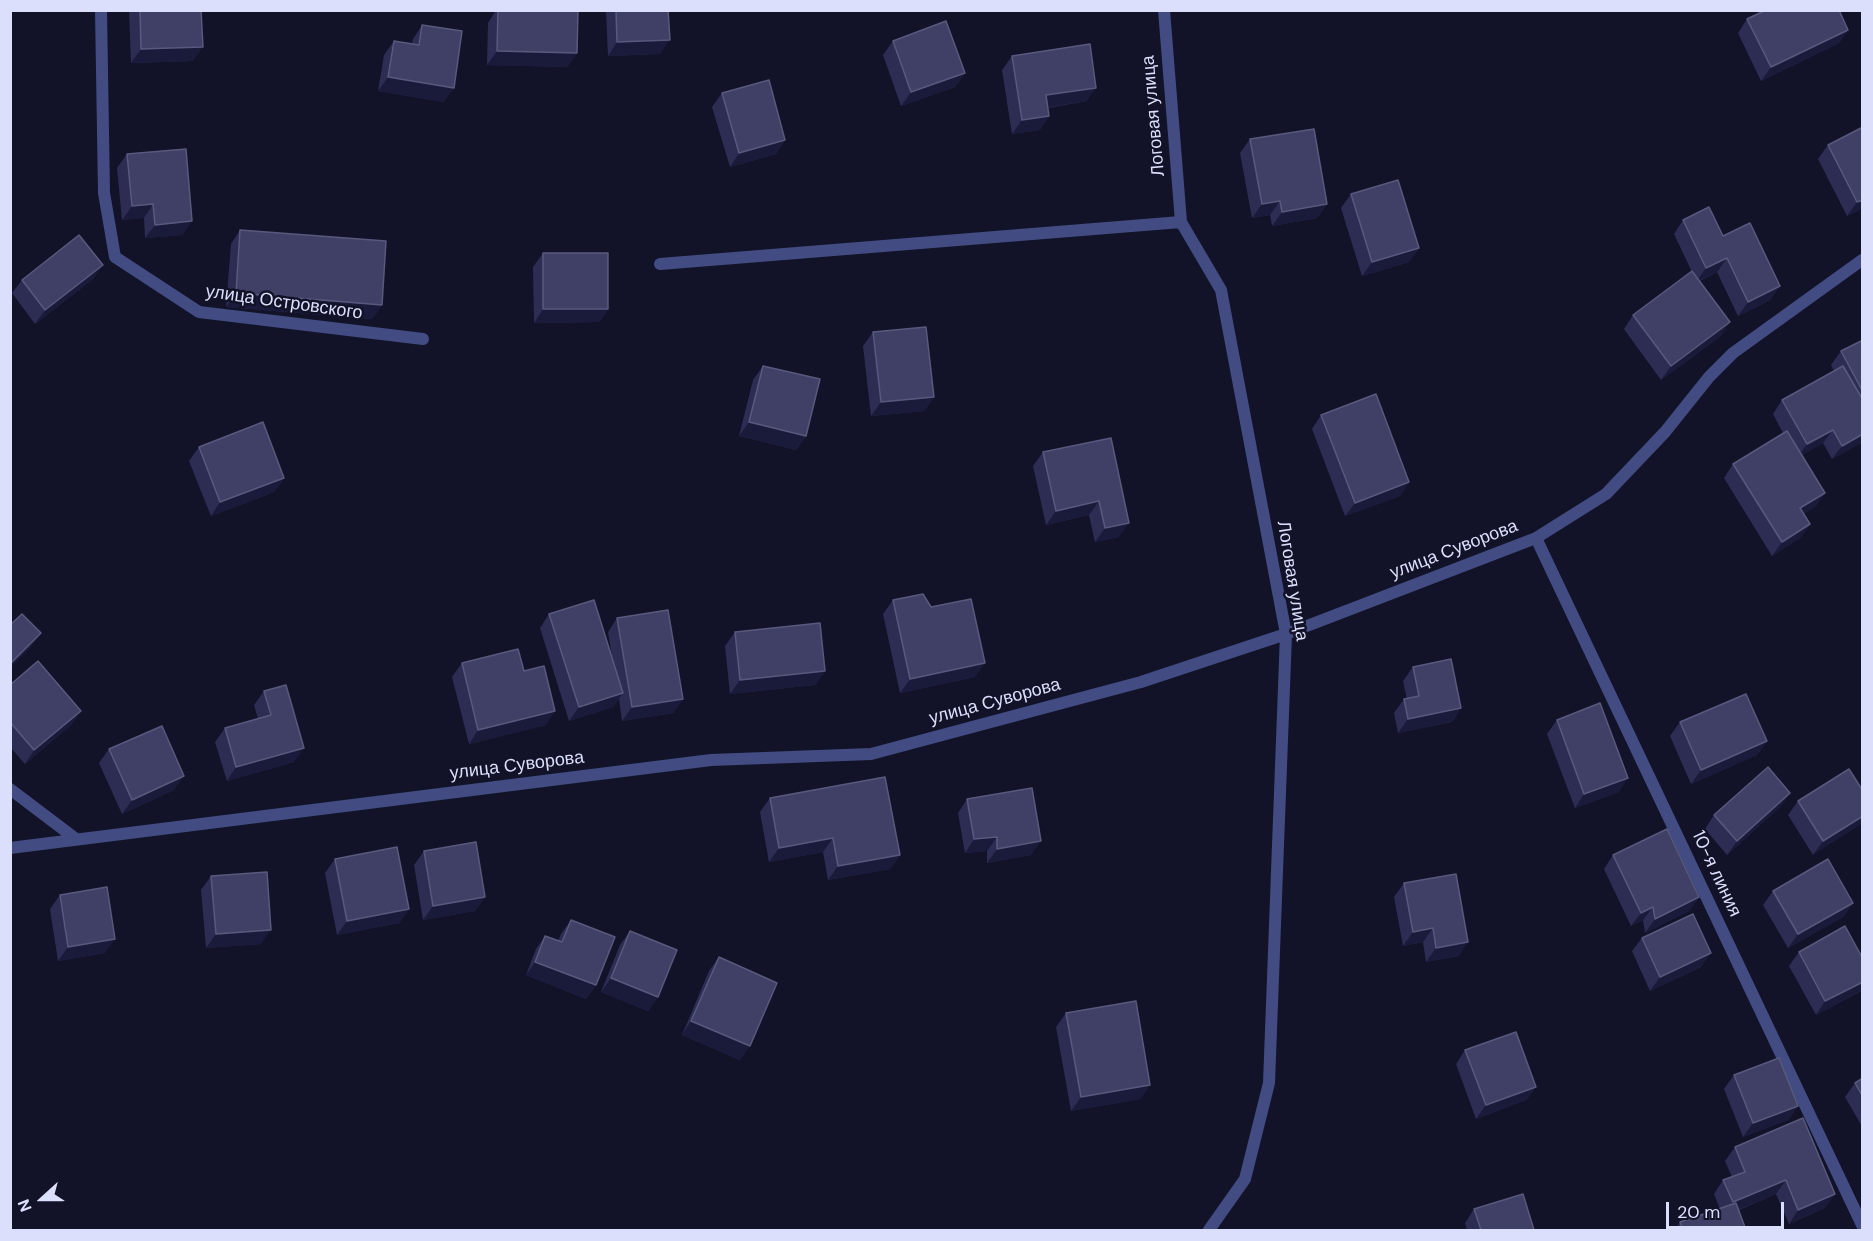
<!DOCTYPE html>
<html>
<head>
<meta charset="utf-8">
<style>
  body { margin:0 }
  #map { position:relative; width:1873px; height:1241px; overflow:hidden; background:#121328; font-family:"DM Sans",sans-serif }
  canvas { display:block }
  .frame { position:absolute; inset:0; border:12px solid #dcdffc; pointer-events:none }
  .north { position:absolute; left:12px; top:1169px; width:60px; height:60px; -webkit-text-stroke:4px #121328; paint-order:stroke; rotate:249deg; font-size:16px; font-weight:700; line-height:24px; text-align:center; color:#dcdffc }
  .north::after { content:''; display:block; margin:auto; width:21px; height:27px; background:#dcdffc; clip-path:polygon(50% 0,100% 100%,50% 72%,0 100%) }
  .scale { position:absolute; left:1666px; top:1202px; width:118px; height:27px; box-sizing:border-box; border:3px solid #dcdffc; border-top:0; padding-left:8px; font-size:18px; line-height:21px; white-space:nowrap; color:#dcdffc; -webkit-text-stroke:4px #121328; paint-order:stroke }
</style>
</head>
<body>
<div id="map">
<canvas width="1873" height="1241"></canvas>
<div class="frame"></div>
<div class="north">N</div>
<div class="scale">20 m</div>
</div>
<script>
const g = document.querySelector('canvas').getContext('2d');
g.lineJoin = 'round';
function strokePath(path, color, width, dash) { g.strokeStyle = color; g.lineWidth = width; g.lineCap = dash ? 'butt' : 'round'; g.setLineDash(dash || []); g.stroke(path); }
function fillPath(path, color) { g.fillStyle = color; g.fill(path, 'evenodd'); }
function label(font, color, halo, rows, align = 'center') {
  g.font = font + ' "DM Sans",sans-serif'; g.lineWidth = 5; g.setLineDash([]); g.textBaseline = 'middle'; g.strokeStyle = halo; g.fillStyle = color; for (const [text, x, y, turn = 0] of rows) {
    g.save(); g.translate(x, y); g.rotate((+turn || 0) * Math.PI / 180); g.textAlign = isNaN(turn) ? turn : align; if (halo) g.strokeText(text, 0, 0); g.fillText(text, 0, 0); g.restore();
  }
}
strokePath(new Path2D(`
  M101,10L104,193L115,257L199,312L423,339
  M1164,10L1181,222L1221,290L1286,634L1269,1083L1245,1179L1209,1230
  M660,264L1181,222
  M1536,538L1862,1225
  M10,789L76,839
  M10,848L711,760L871,754L1141,682L1286,634L1536,538L1606,494L1665,432L1709,377L1733,353L1862,260`), '#424c82', 12);
fillPath(new Path2D(`
  M129,10H201L193,61L131,63Z
  M496,10H578L577,53L567,67L487,65L488,23Z
  M606,10H668L660,54L608,56Z
  M1747,19L1848,30L1839,43L1761,81L1738,33Z
  M422,25L444,102L378,91L384,55L394,41L412,44L413,39Z
  M893,41L965,73L955,87L901,106L883,55Z
  M1012,56L1087,101L1048,108L1049,116L1040,130L1012,134L1002,70Z
  M722,93L785,140L776,154L730,167L712,107Z
  M1863,127V208L1847,216L1818,159L1828,145Z
  M1250,139L1327,204L1317,218L1272,226L1270,215L1252,218L1240,153Z
  M127,154L183,235L145,238L144,218L122,220L117,168Z
  M1351,194L1419,248L1409,262L1362,276L1341,208Z
  M1683,220L1723,236L1780,286L1770,300L1738,316L1717,272L1700,281L1721,336L1661,380L1624,329L1633,315L1692,272L1674,234Z
  M240,230L382,305L372,319L226,307L231,244Z
  M543,253L608,309L599,322L534,323L533,267Z
  M93,279L35,324L12,293L22,280Z
  M873,332L934,397L924,411L871,416L863,346Z
  M1863,340V442L1832,459L1823,443L1802,455L1825,493L1815,507L1803,514L1810,524L1800,538L1772,556L1724,478L1733,464L1783,433L1773,414L1782,400L1834,371L1831,365L1841,351Z
  M763,366L806,436L796,450L739,436L753,380Z
  M1321,415L1409,482L1400,496L1345,516L1312,429Z
  M1111,438L1119,537L1095,542L1089,515L1046,525L1033,466L1043,452Z
  M199,447L284,478L274,492L211,516L189,461Z
  M893,600L975,677L900,693L883,614Z
  M549,614L612,657L608,632L617,618L683,699L673,713L622,721L619,699L613,707L569,721L540,628Z
  M735,632L825,671L815,685L730,694L725,646Z
  M462,663L524,671L546,725L469,744L452,677Z
  M1413,667L1461,708L1452,722L1398,733L1394,713L1404,699H1407L1403,681Z
  M10,685L71,725L25,764L10,747Z
  M264,691L294,762L227,781L215,742L225,728L258,719L254,705Z
  M1557,720L1619,792L1575,808L1547,734Z
  M1680,722L1767,741L1757,755L1691,784L1670,736Z
  M109,749L174,790L122,814L99,763Z
  M1863,791L1813,855L1788,815L1798,801Z
  M1790,793L1780,807L1727,855L1705,829L1714,815Z
  M770,798L900,855L890,869L828,880L823,852L769,862L760,812Z
  M967,799L1031,855L987,863V851L965,853L958,813Z
  M424,851L485,897L475,911L423,920L414,865Z
  M1613,855L1699,897L1689,911L1645,933L1643,920L1631,926L1604,869Z
  M335,859L409,909L399,923L337,935L325,873Z
  M211,876L261,944L206,948L201,890Z
  M1404,883L1459,956L1426,962L1423,942L1403,946L1394,897Z
  M1773,891L1853,903L1843,917L1788,948L1763,905Z
  M60,895L105,953L58,961L50,909Z
  M571,920L596,985L586,999L526,975L536,949L545,936L558,941L561,934Z
  M630,931L658,997L648,1011L601,992L620,945Z
  M1642,938L1701,967L1650,991L1632,951Z
  M1799,952L1863,959V990L1816,1015L1789,966Z
  M719,957L740,1060L682,1035L709,971Z
  M1066,1013L1150,1085L1140,1099L1071,1111L1056,1027Z
  M1465,1050L1536,1087L1526,1100L1476,1119L1456,1064Z
  M1734,1075L1798,1106L1788,1120L1743,1137L1724,1089Z
  M1863,1078V1128L1845,1097L1855,1083Z
  M1803,1118L1825,1208L1789,1224L1776,1194L1739,1210L1746,1230H1675L1680,1222L1720,1209L1714,1194L1723,1180L1732,1177L1725,1161L1735,1147Z
  M1474,1209L1534,1230H1467L1465,1223Z`), '#2d2d54');
fillPath(new Path2D(`
  M1848,30L1839,43L1761,81L1771,67Z
  M670,40L660,54L608,56L617,42Z
  M203,47L193,61L131,63L141,49Z
  M497,51L577,53L567,67L487,65Z
  M965,73L955,87L901,106L911,92Z
  M388,77L454,88L444,102L378,91Z
  M1096,88L1087,101L1037,109L1046,95Z
  M1049,116L1040,130L1012,134L1022,120Z
  M785,140L776,154L730,167L739,153Z
  M1863,200V208L1847,216L1857,202Z
  M1280,201L1270,215L1252,218L1262,204Z
  M153,204L144,218L122,220L132,206Z
  M1327,204L1317,218L1272,226L1282,212Z
  M192,221L183,235L145,238L155,225Z
  M1419,248L1409,262L1362,276L1372,262Z
  M1727,258L1717,272L1696,282L1706,268Z
  M103,265L93,279L35,324L45,310Z
  M1780,286L1770,300L1738,316L1748,302Z
  M236,293L382,305L372,319L226,307Z
  M543,309H608L599,322L534,323Z
  M1730,322L1721,336L1661,380L1671,366Z
  M934,397L924,411L871,416L881,402Z
  M749,422L806,436L796,450L739,436Z
  M1833,430L1823,443L1797,458L1807,444Z
  M1863,434V442L1832,459L1842,446Z
  M284,478L274,492L211,516L220,502Z
  M1409,482L1400,496L1345,516L1355,503Z
  M1825,493L1815,507L1790,522L1800,508Z
  M1099,501L1089,515L1046,525L1056,511Z
  M1129,523L1119,537L1095,542L1105,528Z
  M1810,524L1800,538L1772,556L1782,542Z
  M41,633L31,647L10,668V664Z
  M985,663L975,677L900,693L910,679Z
  M825,671L815,685L730,694L740,680Z
  M623,693L613,707L569,721L579,707Z
  M683,699L673,713L622,721L632,707Z
  M1461,708L1452,722L1398,733L1408,719Z
  M81,711L71,725L25,764L34,750Z
  M555,711L546,725L469,744L478,730Z
  M1767,741L1757,755L1691,784L1701,770Z
  M304,748L294,762L227,781L236,767Z
  M184,776L174,790L122,814L132,800Z
  M1628,778L1619,792L1575,808L1584,794Z
  M1790,793L1780,807L1727,855L1737,841Z
  M1863,816V823L1813,855L1823,841Z
  M997,837L987,851L965,853L974,839Z
  M833,838L823,852L769,862L779,848Z
  M1041,841L1031,855L987,863L997,849Z
  M900,855L890,869L828,880L838,866Z
  M485,897L475,911L423,920L433,906Z
  M1699,897L1689,911L1645,933L1655,919Z
  M1853,903L1843,917L1788,948L1798,934Z
  M1653,907L1643,920L1631,926L1641,913Z
  M409,909L399,923L337,935L347,921Z
  M1433,928L1423,942L1403,946L1413,932Z
  M271,930L261,944L206,948L216,934Z
  M115,939L105,953L58,961L68,947Z
  M1468,942L1459,956L1426,962L1436,948Z
  M1711,953L1701,967L1650,991L1660,977Z
  M535,962L596,985L586,999L526,975Z
  M611,978L658,997L648,1011L601,992Z
  M1863,982L1862,990L1816,1015L1825,1001Z
  M691,1021L750,1046L740,1060L682,1035Z
  M1150,1085L1140,1099L1071,1111L1081,1097Z
  M1536,1087L1526,1100L1476,1119L1486,1105Z
  M1798,1106L1788,1120L1743,1137L1753,1123Z
  M1786,1180L1776,1194L1723,1216L1733,1202Z
  M1835,1194L1825,1208L1789,1224L1798,1210Z`), '#1a1b3b');
const building = new Path2D(`
  M140,10H201L203,47L141,49Z
  M498,10H578L577,53L497,51Z
  M616,10H668L670,40L617,42Z
  M1766,10H1839L1848,30L1771,67L1747,19Z
  M946,21L965,73L911,92L893,41Z
  M422,25L462,31L454,88L388,77L394,41L419,45Z
  M1090,44L1096,88L1046,95L1049,116L1022,120L1012,56Z
  M769,80L785,140L739,153L722,93Z
  M1863,127V200L1857,202L1828,145Z
  M1314,129L1327,204L1282,212L1280,201L1262,204L1250,139Z
  M186,149L192,221L155,225L153,204L132,206L127,154Z
  M1398,180L1419,248L1372,262L1351,194Z
  M1709,207L1723,236L1750,223L1780,286L1748,302L1727,258L1706,268L1683,220Z
  M240,230L386,241L382,305L236,293Z
  M79,235L103,265L45,310L22,280Z
  M543,253H608V309H543Z
  M1692,271L1730,322L1671,366L1633,315Z
  M926,327L934,397L881,402L873,332Z
  M1863,340V392L1841,351Z
  M763,366L820,379L806,436L749,422Z
  M1843,366L1863,400V434L1842,446L1833,430L1807,444L1782,400Z
  M1376,394L1409,482L1355,503L1321,415Z
  M263,422L284,478L220,502L199,447Z
  M1787,431L1825,493L1800,508L1810,524L1782,542L1733,464Z
  M1111,438L1129,523L1105,528L1099,501L1056,511L1043,452Z
  M923,594L931,607L971,599L985,663L910,679L893,600Z
  M594,600L623,693L579,707L549,614Z
  M668,610L683,699L632,707L617,618Z
  M22,614L41,633L10,664V625Z
  M820,623L825,671L740,680L735,632Z
  M518,649L524,671L544,666L555,711L478,730L462,663Z
  M1451,659L1461,708L1408,719L1404,699L1419,696L1413,667Z
  M38,661L81,711L34,750L10,722V685Z
  M286,685L304,748L236,767L225,728L271,715L264,691Z
  M1746,694L1767,741L1701,770L1680,722Z
  M1600,703L1628,778L1584,794L1557,720Z
  M162,726L184,776L132,800L109,749Z
  M1768,767L1790,793L1737,841L1714,815Z
  M1849,769L1863,791V816L1823,841L1798,801Z
  M885,777L900,855L838,866L833,838L779,848L770,798Z
  M1032,788L1041,841L997,849V837L974,839L967,799Z
  M1667,829L1699,897L1655,919L1653,907L1641,913L1613,855Z
  M476,842L485,897L433,906L424,851Z
  M397,847L409,909L347,921L335,859Z
  M1828,859L1853,903L1798,934L1773,891Z
  M267,872L271,930L216,934L211,876Z
  M1456,874L1468,942L1436,948L1433,928L1413,932L1404,883Z
  M107,887L115,939L68,947L60,895Z
  M1693,914L1711,953L1660,977L1642,938Z
  M571,920L615,937L596,985L535,962L545,936L562,942Z
  M1845,926L1863,959V982L1825,1001L1799,952Z
  M630,931L677,950L658,997L611,978Z
  M719,957L777,983L750,1046L691,1021Z
  M1136,1001L1150,1085L1081,1097L1066,1013Z
  M1516,1032L1536,1087L1486,1105L1465,1050Z
  M1779,1058L1798,1106L1753,1123L1734,1075Z
  M1863,1078V1097L1855,1083Z
  M1803,1118L1835,1194L1798,1210L1786,1180L1733,1202L1723,1180L1745,1172L1735,1147Z
  M1523,1194L1534,1230H1481L1474,1209Z
  M1736,1203L1746,1230H1683L1680,1222Z`);
fillPath(building, '#404066');
strokePath(building, '#58597d', 1.5);
label('18px', '#dcdffc', '#121328', [
  ["Логовая улица",1154,116,-95],
  ["улица Островского",284,303,8],
  ["улица Суворова",1454,550,-21],
  ["Логовая улица",1292,581,81],
  ["улица Суворова",995,702,-15],
  ["улица Суворова",517,766,-7],
  ["10-я линия",1716,874,65]
]);
</script>
</body>
</html>
